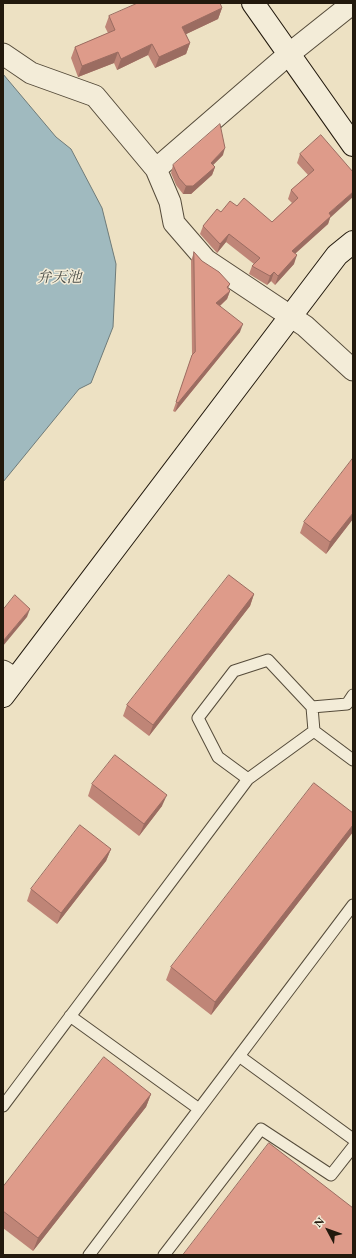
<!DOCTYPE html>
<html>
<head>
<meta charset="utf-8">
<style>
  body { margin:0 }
  #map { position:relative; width:356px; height:1258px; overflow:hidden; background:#ede1c3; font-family:"EB Garamond",serif }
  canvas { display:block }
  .frame { position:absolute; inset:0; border:4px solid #22190d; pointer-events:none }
  .north { position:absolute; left:308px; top:1210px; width:40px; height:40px; -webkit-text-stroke:3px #f3ecd8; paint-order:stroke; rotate:311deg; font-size:11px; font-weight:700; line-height:16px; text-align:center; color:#22190d }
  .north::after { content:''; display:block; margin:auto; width:14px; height:18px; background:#22190d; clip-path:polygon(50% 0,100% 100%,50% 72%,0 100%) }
</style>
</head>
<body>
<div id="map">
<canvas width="356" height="1258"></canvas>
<div class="frame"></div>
<div class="north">N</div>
</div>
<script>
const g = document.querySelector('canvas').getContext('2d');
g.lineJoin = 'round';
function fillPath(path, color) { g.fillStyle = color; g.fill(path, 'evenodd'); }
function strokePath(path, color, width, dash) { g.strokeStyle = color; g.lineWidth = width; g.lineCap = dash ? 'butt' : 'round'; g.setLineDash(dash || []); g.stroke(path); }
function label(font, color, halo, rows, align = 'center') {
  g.font = font + ' "EB Garamond","Noto Serif JP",serif'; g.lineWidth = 3; g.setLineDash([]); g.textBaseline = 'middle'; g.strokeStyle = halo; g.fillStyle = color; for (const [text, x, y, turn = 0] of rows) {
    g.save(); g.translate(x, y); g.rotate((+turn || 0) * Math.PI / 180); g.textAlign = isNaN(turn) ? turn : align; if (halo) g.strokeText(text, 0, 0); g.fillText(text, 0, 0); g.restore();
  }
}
const water = new Path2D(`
  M3,74L56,137L71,149L102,208L116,264L113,327L91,383L79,389L3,482Z`);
fillPath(water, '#a0babf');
strokePath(water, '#6e7a78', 1);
const lane = new Path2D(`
  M312,707L347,704L353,695
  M314,731L353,760
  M70,1016L199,1109
  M239,1056L353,1139
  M3,1106L248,779L314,731L312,707L268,660L234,671L198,718L218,757L248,779
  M89,1255L353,905
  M164,1255L261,1129L331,1175L353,1147`);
const street = new Path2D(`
  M3,54L31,73L95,96L156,169L289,54L353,3
  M156,169L170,202L174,223L206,260L305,326L353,370
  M3,671L16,679`);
const secondary = new Path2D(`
  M253,3L353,145
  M3,696L337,255L353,242`);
strokePath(lane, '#554b3a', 13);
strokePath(street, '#554b3a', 23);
strokePath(secondary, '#22190d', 24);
strokePath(lane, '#f3ecd8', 11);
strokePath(street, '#f3ecd8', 21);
strokePath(secondary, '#f3ecd8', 22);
fillPath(new Path2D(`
  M222,8L218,19L186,34L190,43L186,54L155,68L148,55L117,70L114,63L78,77L71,58L75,47L108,33L105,27L109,16Z
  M321,135L330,218L328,224L295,254L294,264L275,285L271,281L267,285L249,274L252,266L254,264L226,242L217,253L200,234L203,226L221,212L237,206L272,222L292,203L288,199L291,190L308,175L297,163L300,154Z
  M223,155L213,165L215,167L212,175L191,194H183L176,185L171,173L173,165Z
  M194,252L202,261L230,284L228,289L230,291L227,299L220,306L240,332L175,412L173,411L192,356L191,261Z
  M353,519L326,554L300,533L304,522Z
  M254,594L250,606L149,736L123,716L127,705Z
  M92,784L162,806L139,836L88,796Z
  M353,813V832L211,1015L166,980L171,967Z
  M111,849L106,861L57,924L27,901L31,889Z
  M151,1094L146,1107L33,1251L3,1228V1187Z`), '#bf8577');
fillPath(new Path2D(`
  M222,8L218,19L178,38L182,27Z
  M190,43L186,54L155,68L159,57Z
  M152,44L148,55L117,70L121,59Z
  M118,52L114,63L78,77L82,66Z
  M225,148L223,155L208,170L211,163Z
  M215,167L212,175L191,194H183L186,186Z
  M353,192V197L330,218L328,224L289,259L292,251L329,213Z
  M229,234L226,242L217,253L220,244Z
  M297,255L294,264L275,285L278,276Z
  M274,272L271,281L267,285L270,276Z
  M230,291L227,299L213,312L216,303Z
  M243,324L240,332L175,412L178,403Z
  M353,513V519L326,554L330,542Z
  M254,594L250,606L149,736L153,725Z
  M30,609L27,617L3,646V641Z
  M167,795L162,806L139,836L144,824Z
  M353,825V832L211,1015L215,1002Z
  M111,849L106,861L57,924L61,913Z
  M151,1094L146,1107L33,1251L38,1238Z`), '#9b6c61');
const building = new Path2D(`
  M138,3H220L222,8L182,27L190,43L159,57L152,44L121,59L118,52L82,66L75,47L115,30L109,16Z
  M220,124L225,148L211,163L215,167L193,186H186L179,178L173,165Z
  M321,135L353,172V192L329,213L331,216L292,251L297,255L278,276L274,272L270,276L252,266L260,258L229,234L220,244L203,226L217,209L221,212L230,201L237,206L244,198L272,222L298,198L291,190L314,170L300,154Z
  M194,252L202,261L219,272L230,284L227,287L230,291L216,303L243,324L178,403L176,402L192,355L195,352Z
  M353,458V513L330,542L304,522Z
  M229,575L254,594L153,725L127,705Z
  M15,595L30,609L3,641V610Z
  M115,755L167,795L144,824L92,784Z
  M314,783L353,813V825L215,1002L171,967Z
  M80,825L111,849L61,913L31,889Z
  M104,1057L151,1094L38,1238L3,1211V1187Z
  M269,1143L353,1208V1255H183Z`);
fillPath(building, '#de9b8a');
strokePath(building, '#9b6c61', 1);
label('italic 15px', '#4e514b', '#f3ecd8', [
  ["弁天池",59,278]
]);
</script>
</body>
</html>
